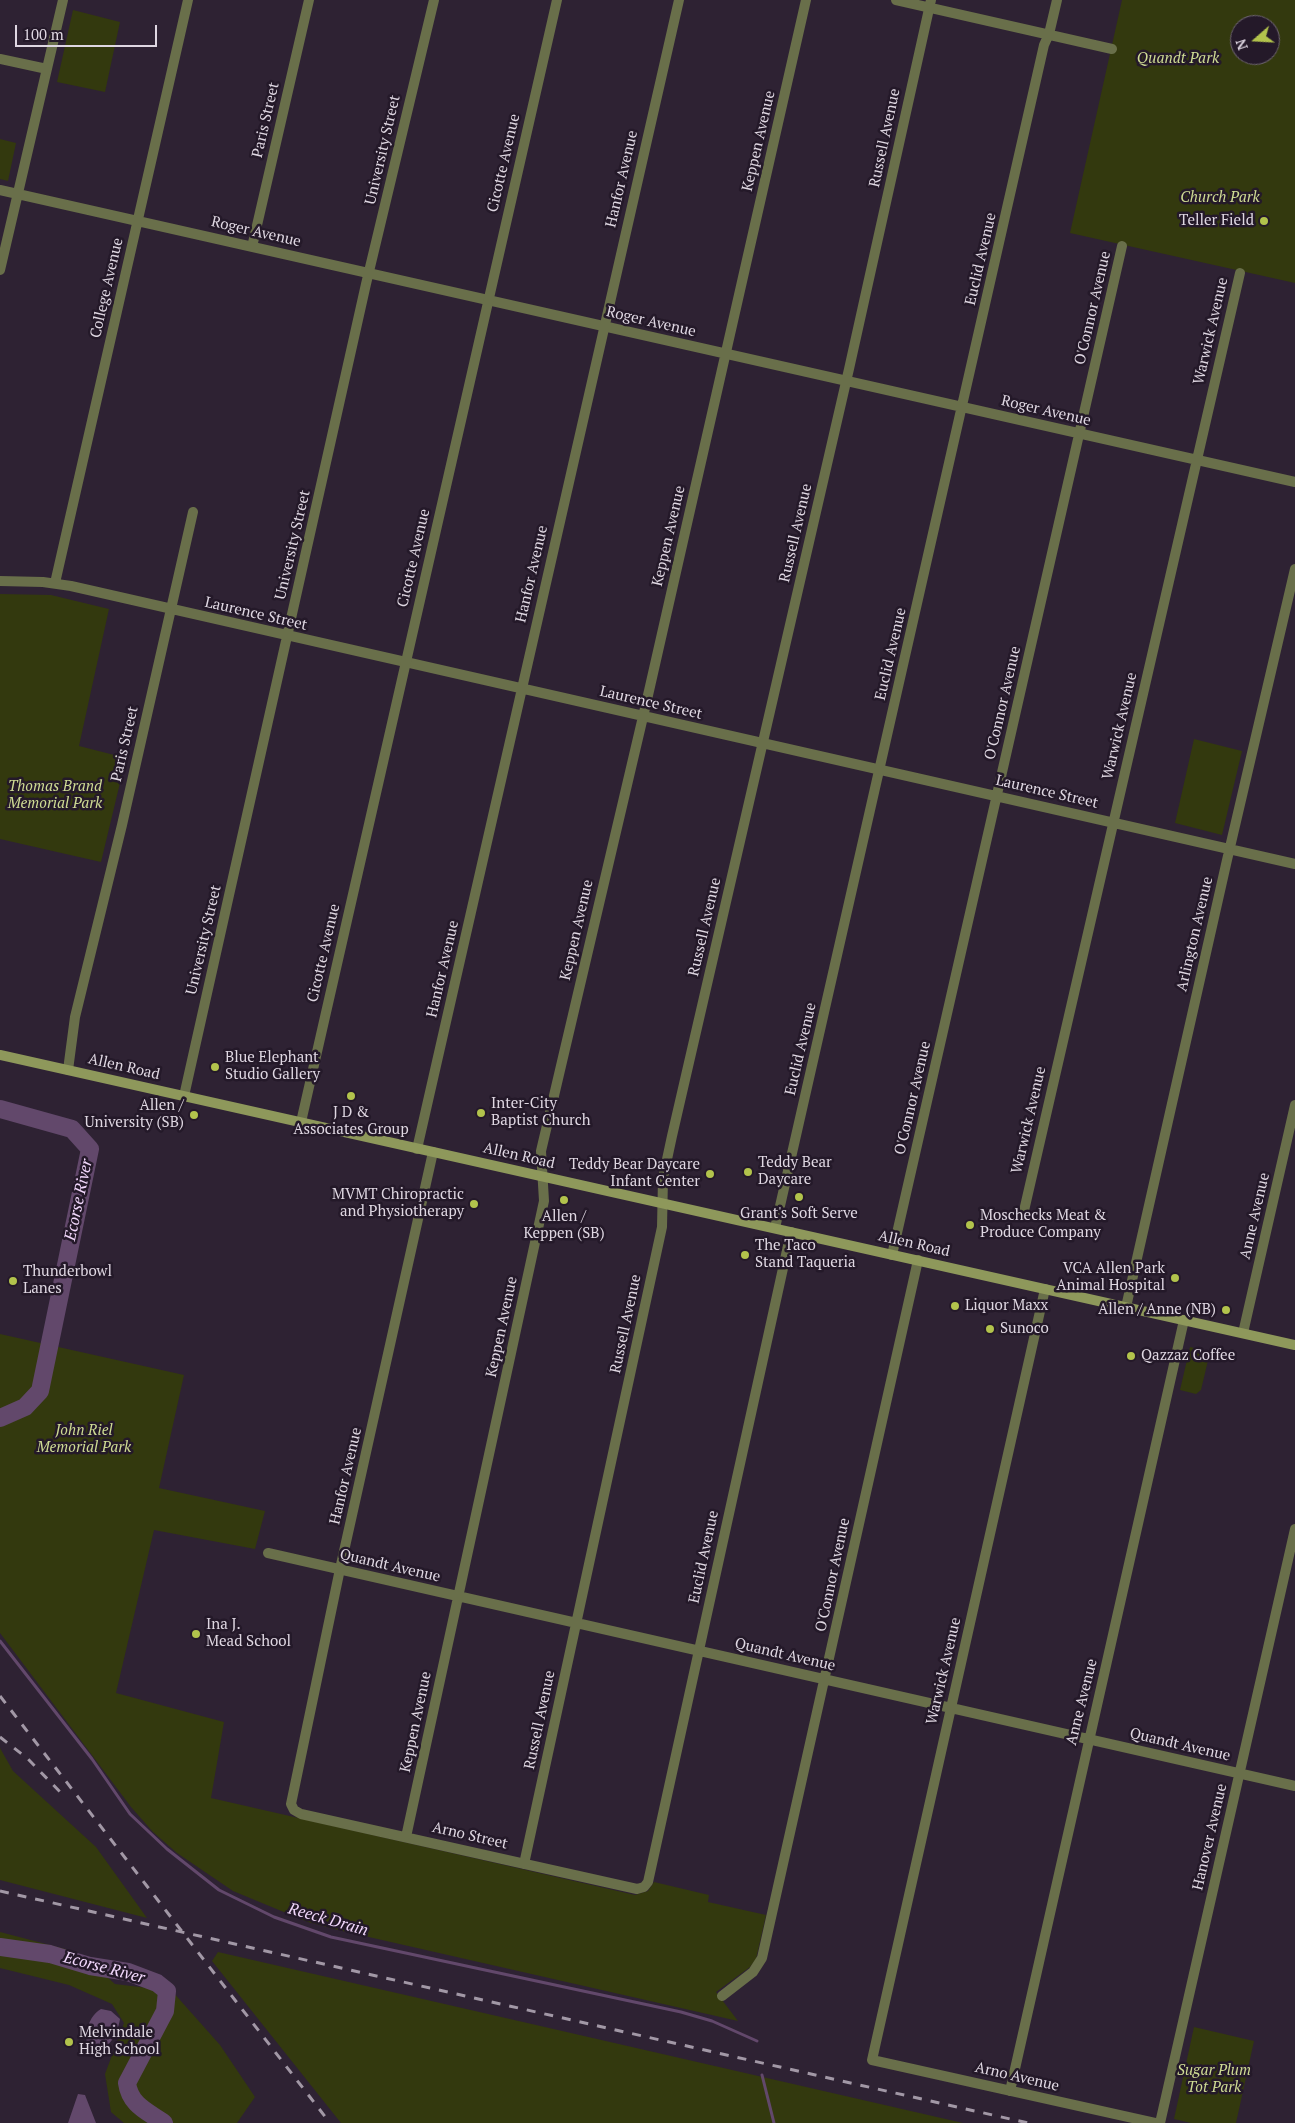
<!DOCTYPE html>
<html>
<head>
<meta charset="utf-8">
<style>
  body { margin:0 }
  #map { position:relative; width:1295px; height:2123px; overflow:hidden; background:#2e2233; font-family:"PT Serif",serif }
  canvas { display:block }
  .north { position:absolute; left:1230px; top:15px; width:50px; height:50px; box-sizing:border-box; background:#241929; border:1px solid #6f6573; border-radius:50%; rotate:251deg; font-size:14px; font-weight:700; line-height:20px; text-align:center; color:#dfd7e2 }
  .north::after { content:''; display:block; margin:auto; width:18px; height:22px; background:#b2c34c; clip-path:polygon(50% 0,100% 100%,50% 72%,0 100%) }
  .scale { position:absolute; left:15px; top:25px; width:142px; height:22px; box-sizing:border-box; border:2px solid #dfd7e2; border-top:0; padding-left:6px; font-size:15px; line-height:18px; white-space:nowrap; color:#dfd7e2; -webkit-text-stroke:4px #241929; paint-order:stroke }
</style>
</head>
<body>
<div id="map">
<canvas width="1295" height="2123"></canvas>
<div class="north">N</div>
<div class="scale">100 m</div>
</div>
<script>
const g = document.querySelector('canvas').getContext('2d');
g.lineJoin = 'round';
function fillPath(path, color) { g.fillStyle = color; g.fill(path, 'evenodd'); }
function strokePath(path, color, width, dash) { g.strokeStyle = color; g.lineWidth = width; g.lineCap = dash ? 'butt' : 'round'; g.setLineDash(dash || []); g.stroke(path); }
function label(font, color, halo, rows, align = 'center') {
  g.font = font + ' "PT Serif",serif'; g.lineWidth = 5; g.setLineDash([]); g.textBaseline = 'middle'; g.strokeStyle = halo; g.fillStyle = color; for (const [text, x, y, turn = 0] of rows) {
    g.save(); g.translate(x, y); g.rotate((+turn || 0) * Math.PI / 180); g.textAlign = isNaN(turn) ? turn : align; if (halo) g.strokeText(text, 0, 0); g.fillText(text, 0, 0); g.restore();
  }
}
fillPath(new Path2D(`
  M1122,0H1295V283L1070,233ZM1240,25H1270V55H1240Z
  M73,10L120,22L105,92L57,82Z
  M0,139L16,143L8,181L0,179Z
  M0,594L51,595L109,609L79,746L126,758L101,862L0,839Z
  M1194,739L1242,751L1222,835L1175,823Z
  M0,1334L184,1375L159,1488L265,1511L255,1549L154,1530L116,1693L224,1722L211,1798L635,1895L648,1891L654,1882L709,1895L708,1902L766,1915L756,1959L750,1967L716,1992L738,2021L338,1930L308,1922L233,1891L177,1853L153,1832L131,1807L0,1633Z
  M1190,1347L1210,1352L1201,1390L1196,1394L1180,1390Z
  M0,1748L13,1771L96,1847L147,1918L0,1880Z
  M0,1932L69,1950L92,1964L115,1984L172,1991L220,2045L255,2097L237,2123H124L111,2112L105,2074L124,2023L112,2004L69,1985L0,1968Z
  M218,1952L963,2123H341L212,1961Z
  M1194,2027L1254,2041L1236,2123H1191L1174,2119Z`), '#33390e');
fillPath(new Path2D(`
  M101,2009L111,2011L120,2019C117,2037 110,2045 95,2055C80,2046 86,2017 101,2009Z
  M78,2094L85,2095L96,2123H68Z`), '#62486b');
strokePath(new Path2D(`
  M0,1641L92,1759L130,1814L167,1849L219,1890L274,1917L331,1937L681,2012L712,2021L757,2041
  M762,2075L774,2123`), '#62486b', 3);
strokePath(new Path2D(`
  M0,1109L72,1129L90,1149L40,1391L25,1407L0,1418
  M0,1947L50,1954L90,1966L128,1972L157,1983L167,1991L165,2011L127,2083C130,2105 147,2111 164,2123`), '#62486b', 18);
strokePath(new Path2D(`
  M896,0L1112,49
  M0,59L47,69
  M0,190L1295,482
  M252,247L309,0
  M0,270L63,0
  M0,581L43,582L71,586L1295,864
  M55,583L188,0
  M68,1070L75,1017L122,825L193,512
  M184,1096L366,284L434,0
  M417,1149L679,0
  M433,1152L340,1569L291,1804L294,1810L301,1814L637,1889L644,1887L648,1882L791,1232
  M1023,1215L1240,273
  M775,1228L1044,45L1049,34L1057,0
  M892,1255L1122,246
  M1045,1289L872,2060L1155,2123
  M1126,1307L1227,860L1295,569
  M1243,1333L1295,1105
  M268,1553L1295,1786
  M406,1837L544,1201L541,1151L646,704L806,0
  M524,1864L662,1227L663,1178L672,1136L849,369L931,0
  M722,1996L753,1972L762,1958L918,1260
  M1010,2091L1184,1320
  M1160,2123L1295,1529`), '#696f4a', 10);
strokePath(new Path2D(`
  M301,1122L557,0`), '#696f4a', 10);
strokePath(new Path2D(`
  M0,1055L1295,1345`), '#8e985b', 10);
strokePath(new Path2D(`
  M0,1696L330,2123
  M0,1737L28,1759L65,1797
  M0,1891L1028,2123`), '#a298a6', 3, [9, 9]);
for (const [x, y, r, color] of [
  [1264,221,5,"#b2c34c"],
  [215,1067,5,"#b2c34c"],
  [351,1096,5,"#b2c34c"],
  [481,1113,5,"#b2c34c"],
  [194,1115,5,"#b2c34c"],
  [748,1172,5,"#b2c34c"],
  [710,1174,5,"#b2c34c"],
  [799,1197,5,"#b2c34c"],
  [564,1200,5,"#b2c34c"],
  [474,1204,5,"#b2c34c"],
  [970,1225,5,"#b2c34c"],
  [745,1255,5,"#b2c34c"],
  [1175,1278,5,"#b2c34c"],
  [13,1281,5,"#b2c34c"],
  [955,1306,5,"#b2c34c"],
  [1226,1310,5,"#b2c34c"],
  [990,1329,5,"#b2c34c"],
  [1131,1356,5,"#b2c34c"],
  [196,1634,5,"#b2c34c"],
  [69,2042,5,"#b2c34c"]
]) { const dot = new Path2D(); dot.arc(x, y, r, 0, 2 * Math.PI); g.fillStyle = color; g.fill(dot); strokePath(dot, '#241929', 2); }
label('italic 15px', '#cedb93', '#241929', [
  ["Quandt Park",1178,59],
  ["Church Park",1220,198],
  ["Thomas Brand",55,787],
  ["Memorial Park",55,804],
  ["John Riel",84,1431],
  ["Memorial Park",84,1448],
  ["Sugar Plum",1214,2071],
  ["Tot Park",1214,2088]
]);
label('15px', '#dfd7e2', '#241929', [
  ["Paris Street",266,120,-77],
  ["Russell Avenue",885,138,-78],
  ["Keppen Avenue",759,141,-77],
  ["University Street",383,150,-77],
  ["Cicotte Avenue",504,163,-77],
  ["Hanfor Avenue",622,179,-77],
  ["Roger Avenue",256,232,13],
  ["Euclid Avenue",981,259,-77],
  ["College Avenue",107,288,-77],
  ["O'Connor Avenue",1093,308,-77],
  ["Roger Avenue",651,322,13],
  ["Warwick Avenue",1211,331,-77],
  ["Roger Avenue",1046,411,13],
  ["Russell Avenue",796,533,-77],
  ["Keppen Avenue",669,536,-77],
  ["University Street",293,545,-77],
  ["Cicotte Avenue",414,558,-77],
  ["Hanfor Avenue",532,574,-77],
  ["Laurence Street",256,614,13],
  ["Euclid Avenue",891,654,-77],
  ["Laurence Street",651,703,13],
  ["O'Connor Avenue",1003,703,-77],
  ["Warwick Avenue",1120,726,-77],
  ["Paris Street",125,744,-77],
  ["Laurence Street",1047,792,13],
  ["Russell Avenue",705,927,-77],
  ["Keppen Avenue",577,930,-77],
  ["Arlington Avenue",1195,934,-77],
  ["University Street",204,940,-77],
  ["Cicotte Avenue",324,953,-77],
  ["Hanfor Avenue",443,969,-77],
  ["Euclid Avenue",801,1049,-77],
  ["Allen Road",124,1067,13],
  ["O'Connor Avenue",913,1098,-77],
  ["Warwick Avenue",1029,1120,-77],
  ["Allen Road",519,1156,13],
  ["Anne Avenue",1255,1216,-77],
  ["Allen Road",914,1244,13],
  ["Russell Avenue",626,1324,-78],
  ["Keppen Avenue",502,1327,-78],
  ["Hanfor Avenue",346,1476,-77],
  ["Euclid Avenue",704,1557,-78],
  ["Quandt Avenue",390,1566,13],
  ["O'Connor Avenue",833,1575,-78],
  ["Quandt Avenue",785,1655,13],
  ["Warwick Avenue",944,1671,-77],
  ["Anne Avenue",1082,1702,-76],
  ["Russell Avenue",540,1720,-78],
  ["Keppen Avenue",416,1722,-78],
  ["Quandt Avenue",1180,1745,13],
  ["Arno Street",470,1836,13],
  ["Hanover Avenue",1210,1837,-77],
  ["Arno Avenue",1017,2077,13]
]);
label('15px', '#dfd7e2', '#241929', [
  ["Teller Field",1254,221,"right"],
  ["Blue Elephant",225,1058],
  ["Studio Gallery",225,1075],
  ["Inter-City",491,1104],
  ["Baptist Church",491,1121],
  ["Allen /",184,1106,"right"],
  ["University (SB)",184,1123,"right"],
  ["J D &",351,1113,"center"],
  ["Associates Group",351,1130,"center"],
  ["Teddy Bear",758,1163],
  ["Daycare",758,1180],
  ["Teddy Bear Daycare",700,1165,"right"],
  ["Infant Center",700,1182,"right"],
  ["MVMT Chiropractic",464,1195,"right"],
  ["and Physiotherapy",464,1212,"right"],
  ["Grant's Soft Serve",799,1214,"center"],
  ["Moschecks Meat &",980,1216],
  ["Produce Company",980,1233],
  ["Allen /",564,1217,"center"],
  ["Keppen (SB)",564,1234,"center"],
  ["The Taco",755,1246],
  ["Stand Taqueria",755,1263],
  ["VCA Allen Park",1165,1269,"right"],
  ["Animal Hospital",1165,1286,"right"],
  ["Thunderbowl",23,1272],
  ["Lanes",23,1289],
  ["Liquor Maxx",965,1306],
  ["Allen / Anne (NB)",1216,1310,"right"],
  ["Sunoco",1000,1329],
  ["Qazzaz Coffee",1141,1356],
  ["Ina J.",206,1625],
  ["Mead School",206,1642],
  ["Melvindale",79,2033],
  ["High School",79,2050]
], 'left');
label('italic 16px', '#f2d8fc', '#241929', [
  ["Ecorse River",79,1200,-78],
  ["Reeck Drain",328,1920,16],
  ["Ecorse River",104,1968,15]
]);
</script>
</body>
</html>
